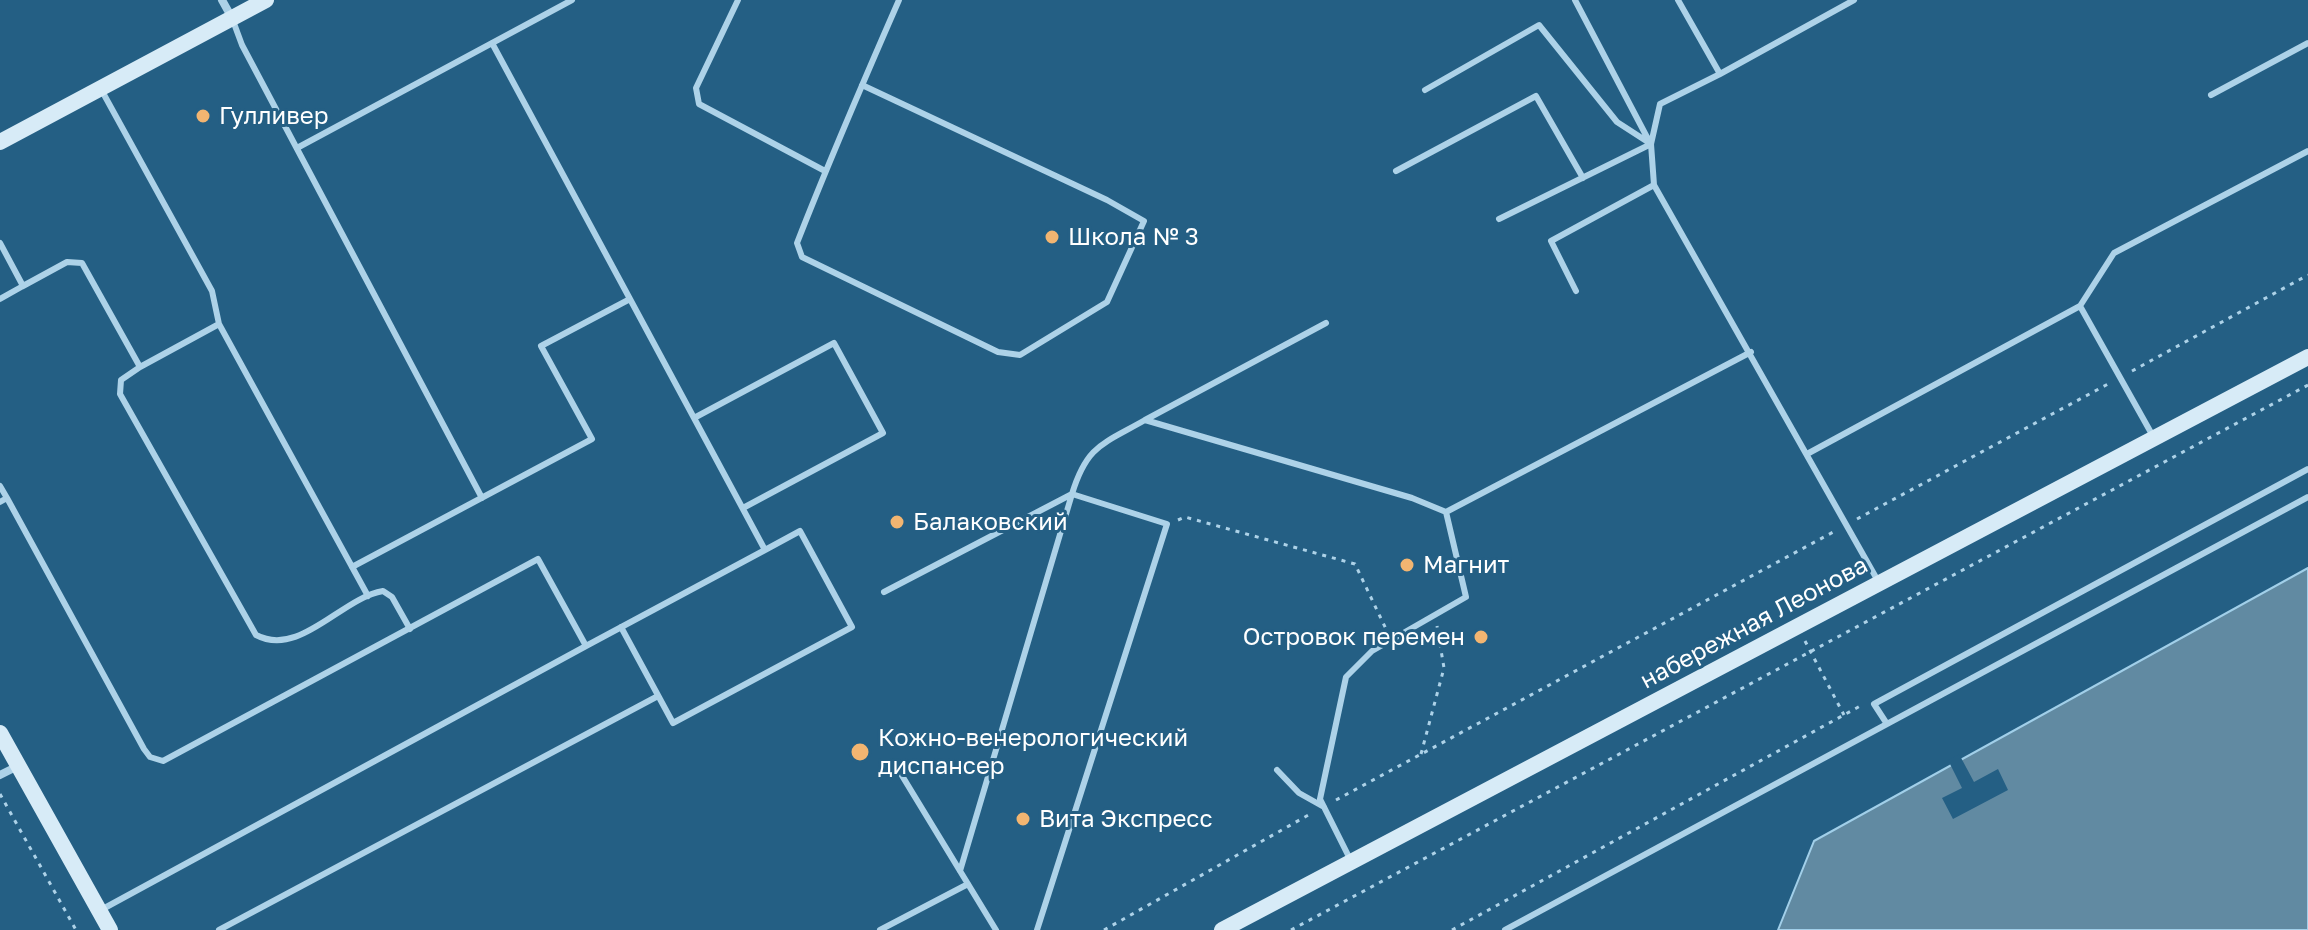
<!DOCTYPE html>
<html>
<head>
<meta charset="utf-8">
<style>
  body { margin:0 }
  canvas { display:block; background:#245f84 }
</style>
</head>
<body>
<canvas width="2308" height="930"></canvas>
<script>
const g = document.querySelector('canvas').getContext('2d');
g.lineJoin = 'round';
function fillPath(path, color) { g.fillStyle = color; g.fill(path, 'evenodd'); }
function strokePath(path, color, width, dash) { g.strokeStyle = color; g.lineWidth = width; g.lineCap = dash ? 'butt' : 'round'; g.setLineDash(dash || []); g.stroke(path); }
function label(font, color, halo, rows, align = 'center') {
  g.font = font + ' "Golos Text",sans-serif'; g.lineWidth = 6; g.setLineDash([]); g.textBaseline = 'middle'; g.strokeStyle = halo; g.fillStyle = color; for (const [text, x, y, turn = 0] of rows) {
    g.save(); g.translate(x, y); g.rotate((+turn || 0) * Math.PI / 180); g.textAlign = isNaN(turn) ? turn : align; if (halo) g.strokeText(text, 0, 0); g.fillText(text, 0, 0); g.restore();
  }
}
const water = new Path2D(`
  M2308,568V930H1778L1814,841Z`);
fillPath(water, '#618aa2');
strokePath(water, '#a1cfe9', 2);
fillPath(new Path2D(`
  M1959,754L1974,782L1998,769L2008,790L1953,819L1942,798L1962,788L1948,760Z`), '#245f84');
strokePath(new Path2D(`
  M2132,371L2308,275
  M1857,519L2108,384
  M1178,520L1185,517L1355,564L1386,629
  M1805,641L1844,715
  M1421,754L1444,668L1437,626
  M0,794L76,930
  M1336,800L1837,530
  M1104,930L1312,813
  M1291,930L2308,385
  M1452,930L1862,705`), '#add2e8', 3, [4, 6]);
strokePath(new Path2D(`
  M738,0L696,88L699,104L825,171
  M1575,0L1649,141
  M1678,0L1720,74L1660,104L1651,144L1654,185L1878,581
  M232,18L242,45L482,498
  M492,43L630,299
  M1720,74L1854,0
  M862,85L1107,200L1144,221L1107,302L1020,355L998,352L802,257L797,243C829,161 864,80 899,0
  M1425,90L1539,25L1617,122L1651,144
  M102,91L212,291L219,324L368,596
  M2211,95L2308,43
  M297,148L572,0
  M1396,171L1536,96L1583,178
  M1499,219L1651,144
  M0,243L23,286L0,299
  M23,286L67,262L82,263L140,367L219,324
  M1576,291L1551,241L1654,185
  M1326,323L1145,420L1412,498L1446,512
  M140,367L121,380L120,394L256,635C300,658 341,598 383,591L392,597L410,629
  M694,418L834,343L883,433L743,508
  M2154,438L2080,306L2114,253L2308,151
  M1807,454L2080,306
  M0,486L7,498
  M0,502L7,498L144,749L150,757L163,761L538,559L586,646L99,911
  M352,567L592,439L541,346L630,299L765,550L586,646
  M884,592L1072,494C1087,445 1103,444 1145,420
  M621,627L673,723L852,627L800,531L765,550
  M1887,724L1874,704L2308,469
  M1277,770L1299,793L1324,807
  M901,774L996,930
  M1350,859L1320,799L1346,677L1372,651L1466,597L1446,512L1751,352
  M960,871L1072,494L1167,524L1037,930
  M219,930L658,696
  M880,930L968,884
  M1505,930L2308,497`), '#add2e8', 6);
strokePath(new Path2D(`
  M222,0L232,18
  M0,775L18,766`), '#add2e8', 8);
strokePath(new Path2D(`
  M0,142L266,0
  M0,733L110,930
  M1222,930L2308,357`), '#d7ebf7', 16);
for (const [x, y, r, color] of [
  [203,116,8,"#f2b571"],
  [1052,237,8,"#f2b571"],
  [897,522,8,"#f2b571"],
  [1407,565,8,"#f2b571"],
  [1481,637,8,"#f2b571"],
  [860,752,10,"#f2b571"],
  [1023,819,8,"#f2b571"]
]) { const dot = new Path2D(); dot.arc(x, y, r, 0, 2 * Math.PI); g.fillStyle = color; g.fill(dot); strokePath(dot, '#245f84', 3); }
label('24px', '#fff', '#245f84', [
  ["Гулливер",219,116],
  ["Школа № 3",1068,237],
  ["Балаковский",913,522],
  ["Магнит",1423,565],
  ["Островок перемен",1465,637,"right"],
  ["Кожно-венерологический",878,738],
  ["диспансер",878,766],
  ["Вита Экспресс",1039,819]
], 'left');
label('24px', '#fff', '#245f84', [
  ["набережная Леонова",1754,623,-28]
]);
</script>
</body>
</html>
